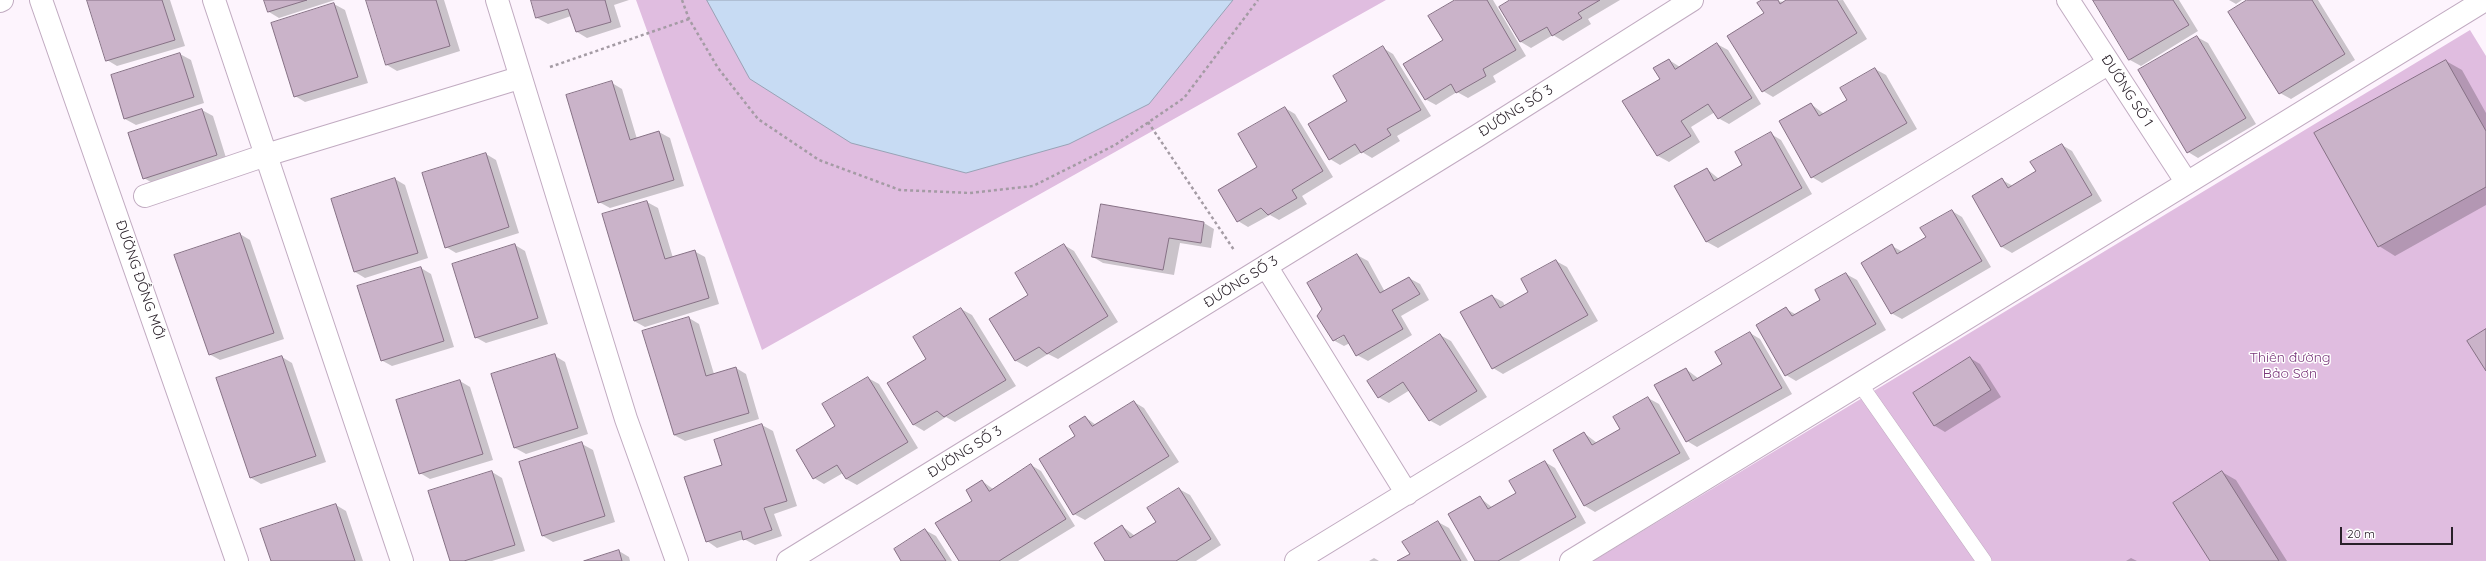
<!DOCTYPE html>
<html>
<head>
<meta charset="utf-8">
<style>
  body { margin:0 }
  #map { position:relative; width:2486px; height:561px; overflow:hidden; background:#fdf4fd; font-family:Quicksand,sans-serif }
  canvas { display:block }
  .scale { position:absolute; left:2340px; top:527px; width:113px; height:18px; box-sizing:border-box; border:2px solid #292029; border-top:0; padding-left:5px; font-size:12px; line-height:14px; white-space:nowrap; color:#292029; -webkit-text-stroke:3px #fff; paint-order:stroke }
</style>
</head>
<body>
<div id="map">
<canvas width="2486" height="561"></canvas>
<div class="scale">20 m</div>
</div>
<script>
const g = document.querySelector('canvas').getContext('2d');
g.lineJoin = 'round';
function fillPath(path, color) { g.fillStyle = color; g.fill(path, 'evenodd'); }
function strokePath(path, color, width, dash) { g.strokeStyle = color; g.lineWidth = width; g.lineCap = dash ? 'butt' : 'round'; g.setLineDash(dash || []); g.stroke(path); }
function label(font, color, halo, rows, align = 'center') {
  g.font = font + ' Quicksand,sans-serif'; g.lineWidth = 3; g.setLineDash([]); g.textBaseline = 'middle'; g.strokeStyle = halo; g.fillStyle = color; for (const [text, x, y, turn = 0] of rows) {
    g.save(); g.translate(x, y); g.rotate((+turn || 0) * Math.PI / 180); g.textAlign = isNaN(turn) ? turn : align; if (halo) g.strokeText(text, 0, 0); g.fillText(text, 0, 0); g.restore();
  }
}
fillPath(new Path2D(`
  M636,0H1386L762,350Z
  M2470,30L2486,56V561H1593Z`), '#e0bde0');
const water = new Path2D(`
  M707,0H1233L1149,104L1069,144L966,173L851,143L750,79Z`);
fillPath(water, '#c7dbf3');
strokePath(water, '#98a3b6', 1);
fillPath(new Path2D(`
  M88,0H170L185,46L117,66L107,60Z
  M265,0H335L279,18L269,12Z
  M367,0H444L460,51L397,71L387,65Z
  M532,0H629L614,5L621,27L587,38L577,32L571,16L548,24L537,18Z
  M1457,0H1493L1526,56L1493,76L1496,82L1468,98L1457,92L1436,105L1425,99Z
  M1512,0H1620L1588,19L1591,24L1563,41L1553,35L1531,48L1521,42L1500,7Z
  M1764,0L1785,2L1843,0L1867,39L1773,97L1763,91Z
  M2094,0H2179L2198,31L2141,66L2130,60Z
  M2229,0H2242L2236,4Z
  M2249,0H2318L2355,60L2291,99L2280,93Z
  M334,4L345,10L368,83L305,102L295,96L272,23Z
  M2197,37L2208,43L2256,124L2198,158L2188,152Z
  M1717,44L1728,50L1761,104L1729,124L1718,118L1715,112L1691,127L1700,142L1669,162L1658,156L1624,102L1661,79L1669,60L1680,67Z
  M1383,48L1393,54L1431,116L1397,136L1400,141L1372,158L1362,152L1340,165L1330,159L1348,101Z
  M180,54L191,60L204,103L136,125L125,119L112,76Z
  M2446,61L2462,70L2486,113V205L2395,256L2379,246Z
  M1875,69L1886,75L1917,129L1822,183L1812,177L1811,104L1824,114L1849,100Z
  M612,83L622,89L637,139L659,132L670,138L684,186L610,208L599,202Z
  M1285,108L1295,114L1333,177L1302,196L1307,204L1279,220L1270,215L1248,227L1238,221L1258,167Z
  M202,110L213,116L227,161L154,184L144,178Z
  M1771,134L1781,140L1812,194L1718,248L1707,242L1676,186L1707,169L1719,179L1744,165Z
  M2062,145L2072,151L2102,201L2012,253L2002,247V180L2013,186L2038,172Z
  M486,154L496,160L519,233L456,253L446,247Z
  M395,179L405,185L428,258L365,278L355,272Z
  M647,202L658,208L673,258L694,251L705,257L719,304L645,327L634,321L603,215Z
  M1102,205L1204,223L1214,229L1211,248L1180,243L1174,275L1103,263L1093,257Z
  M1952,211L1962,217L1991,267L1902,319L1891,313L1892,246L1903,252L1927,238Z
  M240,234L250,240L284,339L220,360L209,354Z
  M515,245L525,251L548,324L486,343L475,337Z
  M1064,245L1074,251L1118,322L1058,359L1048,354L1027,367L1016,361L991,320L1030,295Z
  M1357,255L1368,261L1385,292L1409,278L1420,284L1429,300L1401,316L1412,335L1368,361L1357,355L1350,343L1344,346L1333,340ZM1348,333L1337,340V337Z
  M1556,261L1567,267L1598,321L1503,374L1493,368L1492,296L1503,302L1505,306L1530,292Z
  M421,268L431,274L454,347L392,366L381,360Z
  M1846,274L1857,280L1886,330L1796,381L1786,375V309L1797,315L1821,301Z
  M961,309L972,315L1016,386L955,422L946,417L924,431L914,425L888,383L927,359Z
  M689,318L699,324L714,374L736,368L746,374L759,419L685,441L674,435Z
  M1750,333L1760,339L1792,394L1697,447L1687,441L1686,369L1699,379L1723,365Z
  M1440,335L1451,341L1487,397L1440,426L1429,420L1410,390L1389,403L1378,397Z
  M555,356L565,362L588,434L526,454L515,448L492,375Z
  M282,357L292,363L326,462L261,484L251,478Z
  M1970,358L1980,364L2001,397L1945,432L1935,426L1914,393Z
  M868,378L879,384L918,448L857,485L846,479L843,473L824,484L814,478L837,426Z
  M460,381L470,387L493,460L430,479L420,473Z
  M1648,398L1659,404L1690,459L1595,512L1585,506L1554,450L1584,433L1597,443L1622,429Z
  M1134,402L1144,408L1179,462L1085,520L1074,514L1076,437L1085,417L1096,425Z
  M762,425L773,431L797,506L774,514L782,536L755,545L744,539L717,548L707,541L723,466Z
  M582,444L593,450L615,522L553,542L543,536Z
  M1545,462L1555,468L1586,523L1519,561H1476L1480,498L1493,508L1517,494Z
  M1031,465L1041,471L1075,526L1018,561H960L973,501L982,481L993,489Z
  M492,472L502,478L525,551L492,561H451Z
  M2222,472L2236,480L2287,561H2212Z
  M1179,489L1190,495L1221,545L1196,561H1106L1122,526L1135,536L1157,523Z
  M336,505L346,511L363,561H272Z
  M1438,522L1449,528L1468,561H1399L1411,554Z
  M925,530L936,536L952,561H902Z
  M619,551L629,557L630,561H587Z
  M1374,558L1379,561H1369Z
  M2131,558L2137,561H2126Z`), '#0003');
const building = new Path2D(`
  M87,0H162L175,40L106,61Z
  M264,0H307L268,12Z
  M366,0H436L450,46L386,65Z
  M531,0H605L611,22L576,32L568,9L536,18Z
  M1455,0H1487L1516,50L1483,69L1486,76L1456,93L1451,84L1425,100L1403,64L1443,40L1428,16Z
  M1510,0H1600L1578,13L1582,18L1552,36L1547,27L1520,42L1499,7Z
  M1762,0H1778L1780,4L1786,0H1837L1857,33L1762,92L1727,36L1764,13L1757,3Z
  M2093,0H2173L2189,25L2129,60Z
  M2247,0H2312L2345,54L2279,94L2228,12Z
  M334,3L358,77L294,97L271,23Z
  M2197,36L2246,118L2187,153L2138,70Z
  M1717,43L1752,98L1718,119L1708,104L1681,121L1691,136L1657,156L1622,101L1660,79L1653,68L1669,59L1675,69Z
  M1383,46L1421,110L1387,129L1391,135L1361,153L1355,144L1329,160L1308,124L1347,101L1333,76Z
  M180,53L194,97L124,119L111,75Z
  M2446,60L2486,131V187L2378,247L2314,133Z
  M1875,68L1907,123L1811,178L1779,121L1811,103L1819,116L1847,100L1840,88Z
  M612,81L630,140L659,131L674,180L598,203L566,95Z
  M1285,107L1323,171L1292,190L1297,198L1268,215L1261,208L1237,222L1218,190L1257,167L1238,134Z
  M202,109L217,155L143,179L128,133Z
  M1771,132L1802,188L1706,242L1674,186L1707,168L1714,181L1742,165L1735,152Z
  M2062,144L2092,195L2001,247L1972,196L2002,178L2008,188L2036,171L2030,162Z
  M486,153L509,227L445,248L422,173Z
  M395,178L418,253L354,272L331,199Z
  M647,201L665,259L695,250L709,298L634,321L602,214Z
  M1101,204L1204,222L1201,243L1169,238L1163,270L1092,257Z
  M1952,210L1982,261L1891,314L1861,263L1892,244L1897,254L1926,237L1920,228Z
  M240,233L274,333L209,355L174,255Z
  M515,244L538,318L475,338L452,264Z
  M1064,244L1108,316L1047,354L1039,347L1015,361L989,319L1028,295L1015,273Z
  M1357,254L1380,293L1409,277L1420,294L1392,310L1403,329L1356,356L1344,335L1333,341L1317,316L1322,309L1307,283Z
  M1556,260L1588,315L1492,369L1460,312L1492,295L1500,308L1528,292L1521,279Z
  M421,267L444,341L381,361L357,286Z
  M1846,273L1876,324L1785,376L1756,325L1786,307L1792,316L1820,300L1815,290Z
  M961,308L1006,380L944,417L937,411L913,425L887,383L926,359L913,337Z
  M689,317L706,376L736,367L749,413L674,435L642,331Z
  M2486,329V371L2467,341Z
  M1750,332L1782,388L1686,442L1654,385L1686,368L1693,381L1722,364L1715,352Z
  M1440,334L1477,391L1429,421L1403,382L1378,398L1367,381Z
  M555,354L578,428L514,448L491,374Z
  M282,356L316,456L250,478L216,378Z
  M1970,357L1991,390L1934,426L1913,393Z
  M868,377L908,442L846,479L837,465L813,479L796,450L835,426L822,404Z
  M460,380L483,454L419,474L396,400Z
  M1648,397L1680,453L1584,506L1553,450L1584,432L1592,445L1620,429L1613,417Z
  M1134,401L1169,456L1073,515L1039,459L1075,436L1069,426L1085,416L1092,426Z
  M762,424L787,501L764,508L772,530L743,540L741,531L706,542L684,477L722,465L714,440Z
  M582,442L605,516L542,536L519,462Z
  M1545,461L1576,517L1498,561H1475L1448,514L1480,496L1488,509L1516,493L1509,481Z
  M1031,464L1066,519L999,561H959L935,523L972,501L966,490L982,480L989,491Z
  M492,471L515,545L464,561H450L428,491Z
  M2222,471L2279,561H2210L2173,503Z
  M1179,488L1211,539L1176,561H1105L1094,543L1122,525L1130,538L1156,522L1147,508Z
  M336,504L355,561H271L260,529Z
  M1438,521L1461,561H1397L1410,554L1402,542Z
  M925,529L946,561H901L894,549Z
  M619,550L622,561H584Z`);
fillPath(building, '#cab3c9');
strokePath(building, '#867185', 1);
const service = new Path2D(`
  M1860,384L1984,561`);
const minor = new Path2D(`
  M41,0L237,561
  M214,0L402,561
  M497,0L626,419L677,561
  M2068,0L2187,183
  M0,1L2,0
  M145,196L266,155L519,78
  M1266,266L1407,494
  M788,561L1477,136L1692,0
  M1296,561L2109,63
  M1571,561L2485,0`);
strokePath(service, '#c1abc1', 16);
strokePath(minor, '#c1abc1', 24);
strokePath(new Path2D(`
  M682,0L689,19L718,68L758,119L819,160L900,190L970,193L1033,186L1115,145L1184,98L1258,0
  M550,67L689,19
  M1148,122L1234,250`), '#a49ba4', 2.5, [3, 3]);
strokePath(service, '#fff', 15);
strokePath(minor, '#fff', 22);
label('14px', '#292029', '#fff', [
  ["ĐƯỜNG SỐ 1",2127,91,57],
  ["ĐƯỜNG SỐ 3",1516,111,-32],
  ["ĐƯỜNG ĐỒNG MỚI",140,280,71],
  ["ĐƯỜNG SỐ 3",1241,282,-32],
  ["ĐƯỜNG SỐ 3",965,452,-32]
]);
label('14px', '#79377a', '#fff', [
  ["Thiên đường",2290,358],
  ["Bảo Sơn",2290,374]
]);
</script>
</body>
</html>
